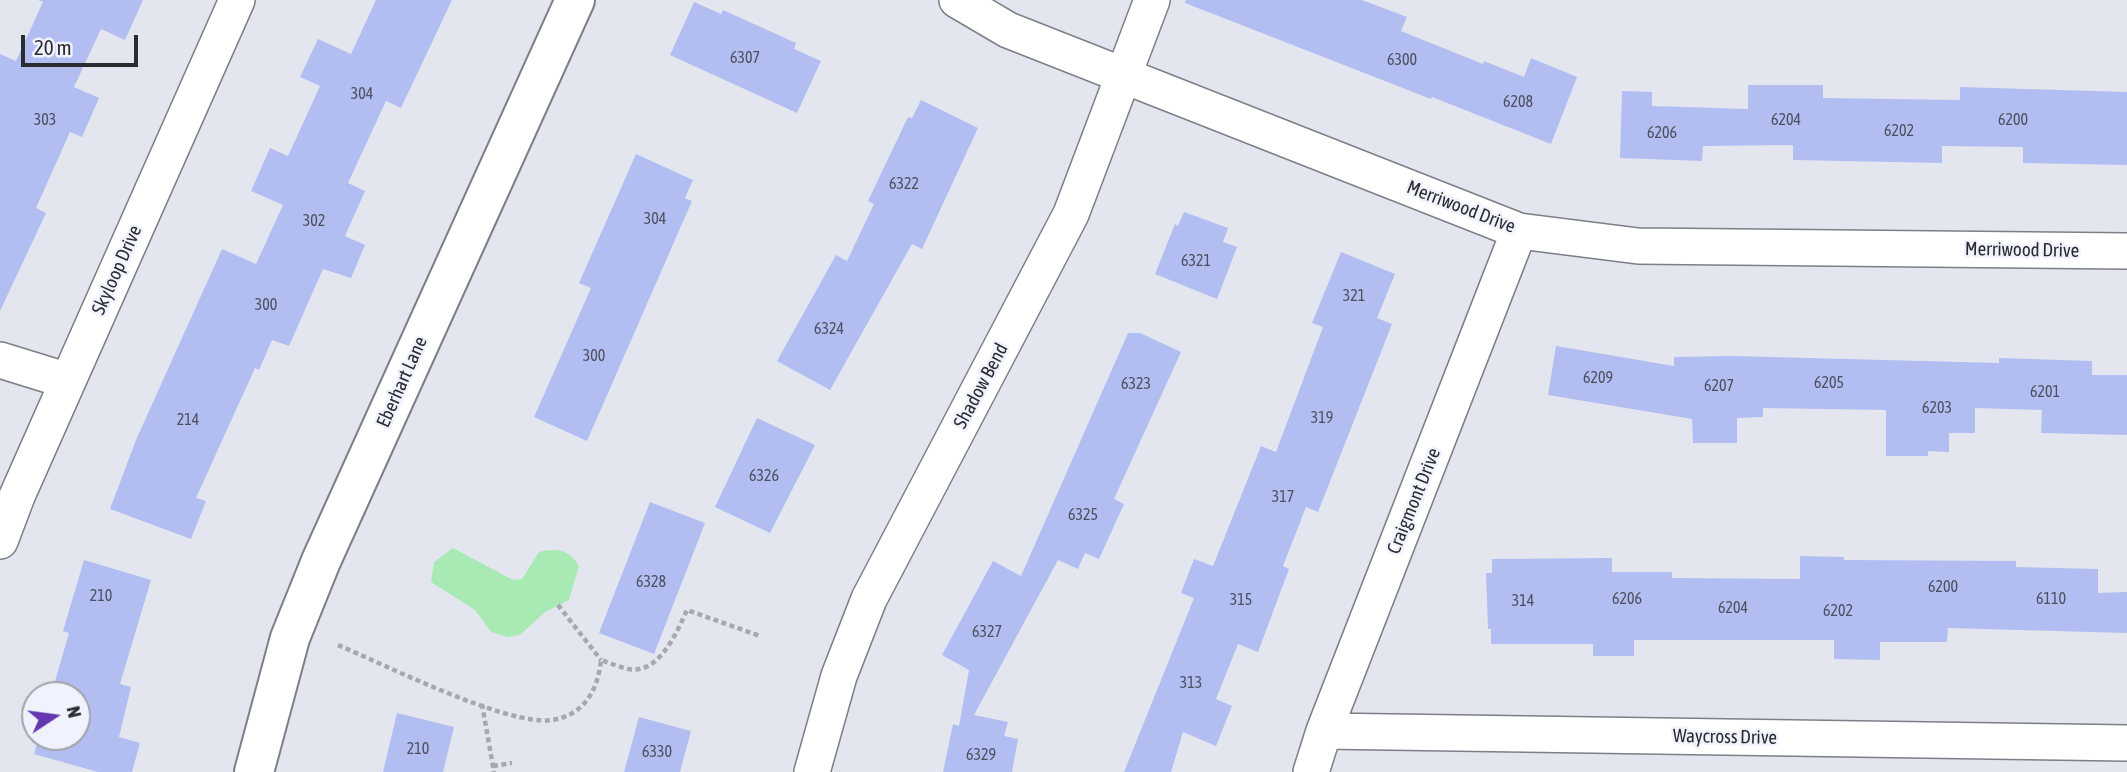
<!DOCTYPE html>
<html>
<head>
<meta charset="utf-8">
<style>
  body { margin:0 }
  #map { position:relative; width:2127px; height:772px; overflow:hidden; background:#e3e6ef; font-family:"Asap Condensed",sans-serif }
  canvas { display:block }
  .north { position:absolute; left:21px; top:681px; width:70px; height:70px; box-sizing:border-box; background:#f0f3fd; border:2px solid #a1a3ab; border-radius:50%; rotate:77deg; font-size:19px; font-weight:700; line-height:28px; text-align:center; color:#2b2c30 }
  .north::after { content:''; display:block; margin:auto; width:24px; height:32px; background:#6538af; clip-path:polygon(50% 0,100% 100%,50% 72%,0 100%) }
  .scale { position:absolute; left:21px; top:35px; width:117px; height:32px; box-sizing:border-box; border:4px solid #2b2c30; border-top:0; padding-left:9px; font-size:21px; line-height:24px; white-space:nowrap; color:#2b2c30; -webkit-text-stroke:5px #f0f3fd; paint-order:stroke }
</style>
</head>
<body>
<div id="map">
<canvas width="2127" height="772"></canvas>
<div class="north">N</div>
<div class="scale">20 m</div>
</div>
<script>
const g = document.querySelector('canvas').getContext('2d');
g.lineJoin = 'round';
function fillPath(path, color) { g.fillStyle = color; g.fill(path, 'evenodd'); }
function strokePath(path, color, width, dash) { g.strokeStyle = color; g.lineWidth = width; g.lineCap = dash ? 'butt' : 'round'; g.setLineDash(dash || []); g.stroke(path); }
function label(font, color, halo, rows, align = 'center') {
  g.font = font + ' "Asap Condensed",sans-serif'; g.lineWidth = 5; g.setLineDash([]); g.textBaseline = 'middle'; g.strokeStyle = halo; g.fillStyle = color; for (const [text, x, y, turn = 0] of rows) {
    g.save(); g.translate(x, y); g.rotate((+turn || 0) * Math.PI / 180); g.textAlign = isNaN(turn) ? turn : align; if (halo) g.strokeText(text, 0, 0); g.fillText(text, 0, 0); g.restore();
  }
}
fillPath(new Path2D(`
  M453,548L513,580L522,579L539,552C557,548 569,549 579,566L569,600L545,612L520,635L508,637L491,632L475,610L431,582L434,562Z`), '#a9eab4');
fillPath(new Path2D(`
  M38,0H143L125,40L101,29L74,87L99,98L82,137L70,132L36,208L46,213L0,311V54L16,61L43,2Z
  M376,0H452L401,108L386,101L348,183L365,191L345,236L365,245L351,278L323,269L289,346L272,340L259,370L255,368L196,498L206,501L191,539L110,509L136,440L222,249L256,264L283,205L251,191L270,148L288,156L320,86L300,77L318,39L351,54Z
  M1186,0H1362L1407,17L1401,31L1483,64L1484,61L1524,77L1531,58L1577,77L1551,144L1432,97L1431,99L1185,3Z
  M694,2L721,14L723,10L796,43L794,49L821,61L797,113L670,55Z
  M1748,85H1823V98L1960,100V87L2127,92V165L2023,163V147L1942,146V163L1793,160V145L1703,146L1702,161L1620,158L1622,91L1652,92V106L1748,109Z
  M921,100L978,128L922,249L912,244L830,390L777,361L836,255L847,261L874,204L868,201L908,117L912,118Z
  M636,154L693,180L685,198L692,201L587,441L534,417L591,288L579,283Z
  M1184,212L1228,228L1223,242L1237,247L1217,299L1155,274L1175,224L1178,226Z
  M1341,252L1395,274L1377,318L1392,324L1318,512L1306,507L1283,566L1289,569L1258,652L1238,644L1216,699L1232,706L1216,746L1183,732L1171,772H1124L1194,598L1181,593L1194,559L1213,566L1261,446L1276,452L1323,327L1312,323Z
  M1128,333H1140L1181,352L1114,499L1124,504L1099,559L1085,553L1078,569L1058,560L974,715L1008,722L1004,736L1018,739L1012,772H943L953,724L959,726L969,670L942,655L993,561L1021,576Z
  M1556,346L1674,366V357L1733,356L1999,363V358L2092,361V375H2127V435L2041,433L2042,410L1975,408V433H1949V452L1928,451V456H1886V410L1763,408V417L1737,418V443H1693L1692,419L1548,395Z
  M757,418L815,445L770,533L715,507Z
  M650,502L705,523L654,654L599,633Z
  M1800,556L1844,557V560L2016,561V567L2098,569V593L2127,592V633L1948,628L1947,642H1880V660L1834,659V640H1634V656H1593V644H1491V629H1488L1486,573H1492V559L1612,558V572H1672V578L1800,579Z
  M84,560L151,580L120,684L131,687L119,737L140,743L132,772H98L34,754L39,737H77V695H51L69,633L63,631Z
  M397,713L454,727L443,772H383Z
  M639,717L691,731L680,772H624Z`), '#b2bef1');
const street = new Path2D(`
  M957,0L1008,30L1519,231L1638,246L2127,251
  M0,360L68,381
  M0,541L17,496L237,0
  M1324,731L2127,743
  M812,772L839,676L869,599L1071,214L1152,0
  M1311,772L1324,731L1519,231`);
const secondary = new Path2D(`
  M254,772L290,638L321,561L575,0`);
strokePath(street, '#7c7f87', 38);
strokePath(secondary, '#7c7f87', 42);
strokePath(new Path2D(`
  M558,605L601,660
  M338,645C383,664 507,726 551,720C584,716 598,690 601,660C610,663 619,667 628,669C659,675 677,632 687,610L760,636
  M482,704L494,772
  M493,766L512,763`), '#a5a8af', 4.5, [5, 3.5]);
strokePath(street, '#fff', 35);
strokePath(secondary, '#fff', 38);
label('16px', '#4d5060', null, [
  ["6307",745,58],
  ["6300",1402,60],
  ["304",362,94],
  ["6208",1518,102],
  ["303",45,120],
  ["6204",1786,120],
  ["6200",2013,120],
  ["6202",1899,131],
  ["6206",1662,133],
  ["6322",904,184],
  ["304",655,219],
  ["302",314,221],
  ["6321",1196,261],
  ["321",1354,296],
  ["300",266,305],
  ["6324",829,329],
  ["300",594,356],
  ["6209",1598,378],
  ["6205",1829,383],
  ["6323",1136,384],
  ["6207",1719,386],
  ["6201",2045,392],
  ["6203",1937,408],
  ["319",1322,418],
  ["214",188,420],
  ["6326",764,476],
  ["317",1283,497],
  ["6325",1083,515],
  ["6328",651,582],
  ["6200",1943,587],
  ["210",101,596],
  ["6206",1627,599],
  ["6110",2051,599],
  ["315",1241,600],
  ["314",1523,601],
  ["6204",1733,608],
  ["6202",1838,611],
  ["6327",987,632],
  ["313",1191,683],
  ["210",418,749],
  ["6330",657,752],
  ["6329",981,755]
]);
label('19px', '#2b2c30', '#f0f3fd', [
  ["Merriwood Drive",1461,207,21],
  ["Merriwood Drive",2022,250,1],
  ["Skyloop Drive",117,270,-66],
  ["Eberhart Lane",402,382,-66],
  ["Shadow Bend",981,386,-62],
  ["Craigmont Drive",1414,501,-68],
  ["Waycross Drive",1725,737,1]
]);
</script>
</body>
</html>
